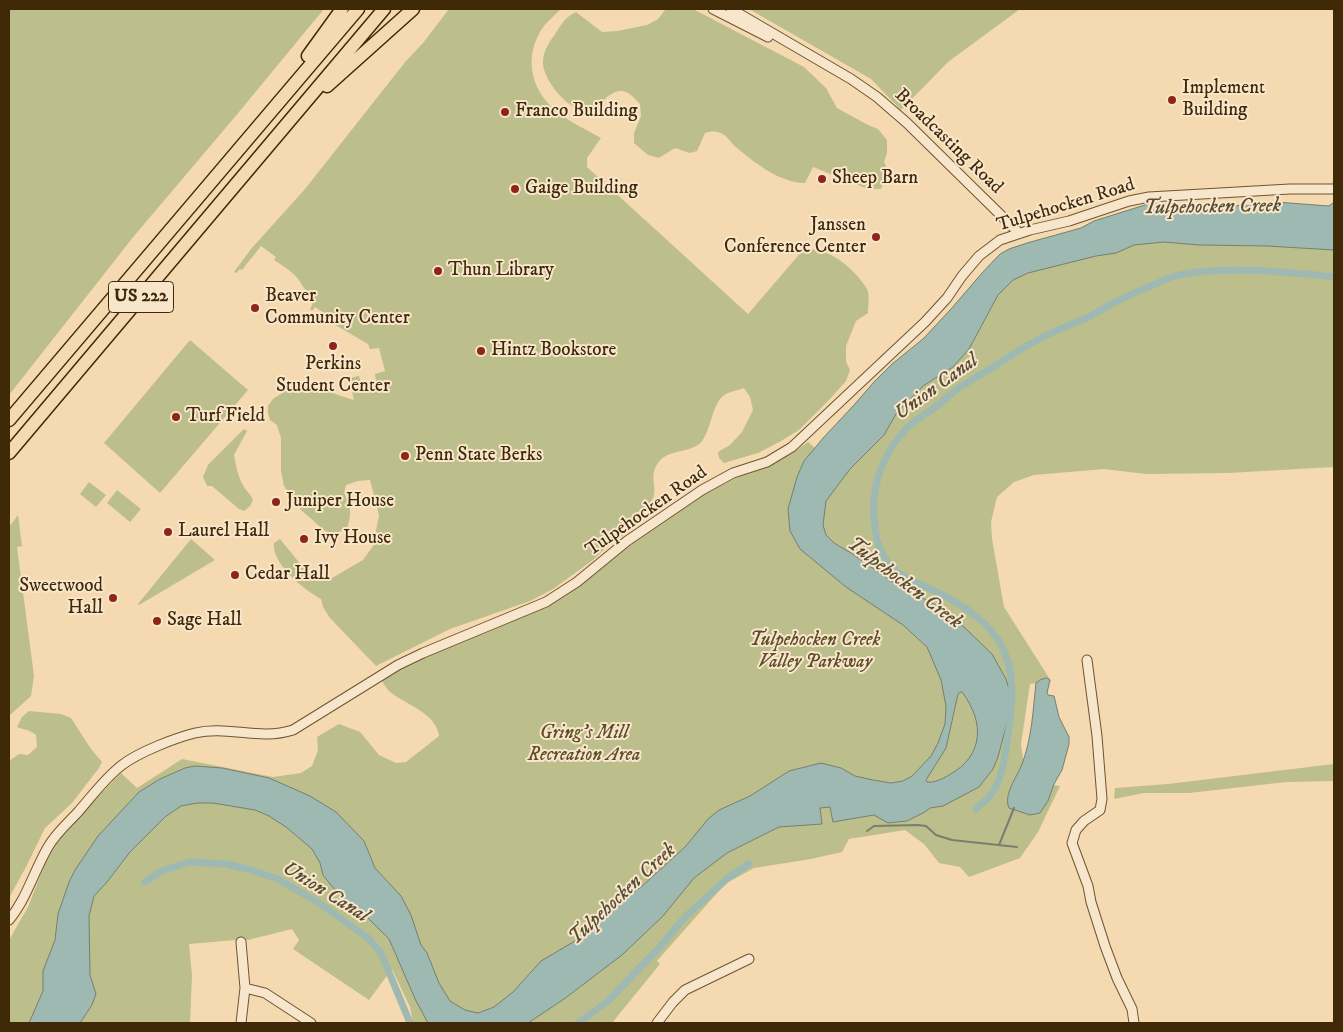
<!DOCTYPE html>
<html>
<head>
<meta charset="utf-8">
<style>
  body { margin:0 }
  #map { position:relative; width:1343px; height:1032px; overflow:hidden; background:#f5d9b0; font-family:"IM FELL DW Pica",serif }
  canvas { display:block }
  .frame { position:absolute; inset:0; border:10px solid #3f2907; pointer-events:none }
</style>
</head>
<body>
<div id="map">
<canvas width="1343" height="1032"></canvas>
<div class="frame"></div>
</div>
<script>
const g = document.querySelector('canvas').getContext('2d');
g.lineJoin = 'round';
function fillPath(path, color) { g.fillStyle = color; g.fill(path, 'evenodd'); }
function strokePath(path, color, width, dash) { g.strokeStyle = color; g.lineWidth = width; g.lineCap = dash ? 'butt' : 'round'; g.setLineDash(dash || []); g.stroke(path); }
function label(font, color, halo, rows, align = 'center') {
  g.font = font + ' "IM FELL DW Pica",serif'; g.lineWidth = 4; g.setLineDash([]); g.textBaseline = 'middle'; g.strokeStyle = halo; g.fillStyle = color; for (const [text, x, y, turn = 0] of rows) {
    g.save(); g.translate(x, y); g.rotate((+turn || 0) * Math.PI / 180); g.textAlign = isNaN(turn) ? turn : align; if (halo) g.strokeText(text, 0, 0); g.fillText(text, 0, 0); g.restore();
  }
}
fillPath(new Path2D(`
  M9,9H324L234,118L134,236L9,395Z
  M449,9H561C554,16 545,23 540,32C523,62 533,94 560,114C572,123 587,130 601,138L587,158V167L748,314L803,250C827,245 855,269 867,289C870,295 868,306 868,313L856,321L846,346V362L850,370L846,381L829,400L799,430L781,441L758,453L724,463L719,458L718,452L730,445L742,432L753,410L750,397L744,388C739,390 732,391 726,394C712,401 712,428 702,441C692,454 668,448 658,463C644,483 670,496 635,514L639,524L610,544L593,560L553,589L530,601L450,629L376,666L330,618L323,607L321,599C305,591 271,563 274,543L280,539L306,571H312L317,576L332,578L363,560L373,546L379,515L370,480L358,481L346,485C343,493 346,496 349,504C351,512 350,520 347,528L335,534L325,531L301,510L284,486L281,471V438L277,425L270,420L268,413V406L273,399L287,390L297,387L313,390L327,389L335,394L354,400L349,378L359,376L362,386L376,382L375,374L385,371L379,348L370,349L368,344L327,320L323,316L324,313L315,307L313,310H310L314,300C308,294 304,288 299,280C293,272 283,266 274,260L276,257L261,246L242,270L240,269L236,273L234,272L251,249L305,189L406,61L423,43Z
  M666,9H693L804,67L826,88L837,108L868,125L878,129L887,140V153L884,162C890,172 885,179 881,189H868L813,167L805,183C781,183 756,164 737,148C730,143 727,133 717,132C713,131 708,132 705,133L697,151L690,153L675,148L659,158L648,155L634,143V133L641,116L640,104C636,100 632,95 628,93C614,85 602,103 593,110C587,110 581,110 575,107C562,102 542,76 543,62C543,50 551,40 557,31C562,23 567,16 576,12L602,32L618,31L647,25L658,19Z
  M749,9H1020L948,62L901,110L871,79Z
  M1276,202L1329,206L1334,202V467L1228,473L1146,474L1104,469L1034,475L1014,482L997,497L991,522L992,539L1004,607L1051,681L1030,684L1021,744L1026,781L1060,786L1038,832L1020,858L969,877L960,867L939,863L924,844L905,830L849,839L842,852L811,859L754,868L725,884L657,961L660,964L612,1023H413L410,1007L392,969L369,1000L293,949L299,940L292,929L236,943L235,940L189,944L192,975L190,1023H9V940L28,907L50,851L70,825L121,773L137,788L182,759L273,777L301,773L312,766L318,750L317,737L339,724L360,732L379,755L396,763L406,762L439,736C436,712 405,705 389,691C386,688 384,684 382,681L393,672L419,659L493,630L565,596L631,545L704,495L736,478L768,467L791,454L808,442L815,448L874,382L892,364L923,339L951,309L982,273L1000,254L1009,249L1027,243L1081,228L1094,221L1148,204L1258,206Z
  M190,340L248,390L160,493L104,443Z
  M244,429L247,431L234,455C236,466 238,477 244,487C247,492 251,494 253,500L250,506L244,511L239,509L212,486H207L203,477L208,465Z
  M89,482L106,495L96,507L80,494Z
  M117,490L141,509L130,522L107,503Z
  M18,515L22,546L17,547L34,676L31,696L9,716V527Z
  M191,539L215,560L139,605L138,604Z
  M29,711L61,714L71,718L91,749L102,762L99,768L72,803L45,828L27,865L9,898V761L19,754L28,755L37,747L36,735C28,729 25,730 17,727L22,717Z
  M1334,764V781L1286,782L1189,793H1144L1114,799L1115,788L1168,784Z`), '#bcbf8b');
const water = new Path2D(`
  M1276,202L1329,206L1334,202V250L1267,246L1199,245L1164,242L1134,245L1116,253L1096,256L1028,273L1013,280L998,295L969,349L953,367L923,386L896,414L884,435L850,469L826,501L823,525L826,535L834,543L851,553L891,581L941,608L965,628L992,654L1006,679L1010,692L1008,719L998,757L993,769L979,787L943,806L930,808L925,812L907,821L888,823L874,815L833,822L830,807L820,808L822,824L779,827L727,853L694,878L663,916L622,955L564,999L528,1023H428L416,1001L389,939L361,911L345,901L330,884L323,875L320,863L312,849L286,827L269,816L255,810L213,803H197L181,806L165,817L130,852L107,882L94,896L89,916L90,975L96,994L92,1005L80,1023H29L43,991V971L55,940L58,914L69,882L75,870L98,836L139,792L160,779L185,768L195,766L222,768L269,778L310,796L336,812L364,841L375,868L401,896L411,915L421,945L427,953L439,983L450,1001L465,1010L478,1013L494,1007L513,992L541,961L575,941L586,928L626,897L641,887L685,847L708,819L719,810L750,796L789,771L821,763L841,768L855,776L873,780L891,783L903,781L912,776L931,756L938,743L945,724L946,706L941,680L927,647L903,625L846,587L800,549L790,531L788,509L797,477L804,461L824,437L855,404L874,382L892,364L923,339L951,309L982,273L1000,254L1009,249L1027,243L1081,228L1094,221L1148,204L1258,206ZM962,692C985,722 984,756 949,775C942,779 935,783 927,782L926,780L946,748L958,694Z
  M1047,678L1050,680L1047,693L1048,695L1054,696L1059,717L1069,737V744L1062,770L1054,784L1048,801L1040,813L1030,815L1009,808C1003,795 1017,777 1022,764C1032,738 1033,710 1036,683L1040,680Z`);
fillPath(water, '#9db9b2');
strokePath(water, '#777f6e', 1);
strokePath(new Path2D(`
  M867,831L874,826L918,825L926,826L936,835L952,840L1017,847
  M999,845L1014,808`), '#777f6e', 2);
strokePath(new Path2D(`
  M976,809C980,804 986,801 990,796C1003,780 1005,754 1008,734C1021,657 1003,625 935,591C920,583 901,578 890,565C881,555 876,540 875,527C870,494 879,460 901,435C911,422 924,415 937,406C943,401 949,395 955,391C965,383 977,377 987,371C1012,355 1037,338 1065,327C1070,324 1076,323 1082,320C1092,316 1101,310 1111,304C1125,297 1139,291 1153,285C1161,282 1168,278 1175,276C1219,265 1289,272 1334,277
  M145,882L161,871L190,862L226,864L251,870L278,879L319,903L368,938L381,953L410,1023
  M578,1023L608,1001L660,947L684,918L729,877L749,864`), '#9db9b2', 7);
const minor = new Path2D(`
  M713,9L768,37
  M731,9L851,79L877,97L907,123L1019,233
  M1087,660L1097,736L1102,799L1100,810L1084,821L1076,830L1072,843L1088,886L1091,902L1105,946L1117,978L1132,1009L1134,1023
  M9,920C27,898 34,871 48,847C56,833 68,823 78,812C92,796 105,778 122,765C139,752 175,738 195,733C228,725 259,741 293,730L398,665L423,653L546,602L577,582L627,541L702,490L733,473L767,462L792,447L925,322L947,298L962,276L979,256L1000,240L1030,230L1069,221L1129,201L1149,197L1290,189H1334
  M245,988L265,993L311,1023
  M241,1023L245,988L241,942
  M657,1023L673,1002L685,990L749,959`);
const highway = new Path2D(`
  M308,56L342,9
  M327,86L413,9
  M9,420L358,9
  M9,453L384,9`);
strokePath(minor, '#6c5531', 11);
strokePath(highway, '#3f2907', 15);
strokePath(minor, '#f8e6cc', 9);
strokePath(highway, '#f5d9b0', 12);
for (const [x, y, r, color] of [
  [1172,100,5,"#8f2418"],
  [505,112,5,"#8f2418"],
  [822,179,5,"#8f2418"],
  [515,189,5,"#8f2418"],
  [876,237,5,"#8f2418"],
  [438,271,5,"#8f2418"],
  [255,308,5,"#8f2418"],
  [333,346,5,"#8f2418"],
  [481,351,5,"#8f2418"],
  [176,417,5,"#8f2418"],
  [405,456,5,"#8f2418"],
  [276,502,5,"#8f2418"],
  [168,532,5,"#8f2418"],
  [304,539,5,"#8f2418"],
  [235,575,5,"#8f2418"],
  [113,598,5,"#8f2418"],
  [157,621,5,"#8f2418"]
]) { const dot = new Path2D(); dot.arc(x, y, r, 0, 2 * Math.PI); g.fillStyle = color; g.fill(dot); strokePath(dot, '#f8e6cc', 2); }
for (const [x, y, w] of [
  [141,297,65]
]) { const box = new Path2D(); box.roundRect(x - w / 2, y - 15.5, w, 31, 4); g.fillStyle = '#f8e6cc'; g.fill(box); strokePath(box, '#3f2907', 1); }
label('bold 18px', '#3f2907', null, [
  ["US 222",141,297]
]);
label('19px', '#3f2907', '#f8e6cc', [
  ["Implement",1182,89],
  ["Building",1182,111],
  ["Franco Building",515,112],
  ["Sheep Barn",832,179],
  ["Gaige Building",525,189],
  ["Janssen",866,226,"right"],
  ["Conference Center",866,248,"right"],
  ["Thun Library",448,271],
  ["Beaver",265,297],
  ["Community Center",265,319],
  ["Hintz Bookstore",491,351],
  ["Perkins",333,365,"center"],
  ["Student Center",333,387,"center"],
  ["Turf Field",186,417],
  ["Penn State Berks",415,456],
  ["Juniper House",286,502],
  ["Laurel Hall",178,532],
  ["Ivy House",314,539],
  ["Cedar Hall",245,575],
  ["Sweetwood",103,587,"right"],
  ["Hall",103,609,"right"],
  ["Sage Hall",167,621]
], 'left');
label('19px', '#3f2907', '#f8e6cc', [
  ["Broadcasting Road",948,142,44],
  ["Tulpehocken Road",1066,206,-17],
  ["Tulpehocken Road",647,512,-35]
]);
label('italic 19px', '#5e4e28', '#f8e6cc', [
  ["Tulpehocken Creek",815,641],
  ["Valley Parkway",815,663],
  ["Gring's Mill",584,734],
  ["Recreation Area",584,756]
]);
label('italic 20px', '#564d32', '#f8e6cc', [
  ["Tulpehocken Creek",1212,208,-1],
  ["Union Canal",937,388,-36],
  ["Tulpehocken Creek",904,584,37],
  ["Union Canal",325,893,32],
  ["Tulpehocken Creek",623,895,-43]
]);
</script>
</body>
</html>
